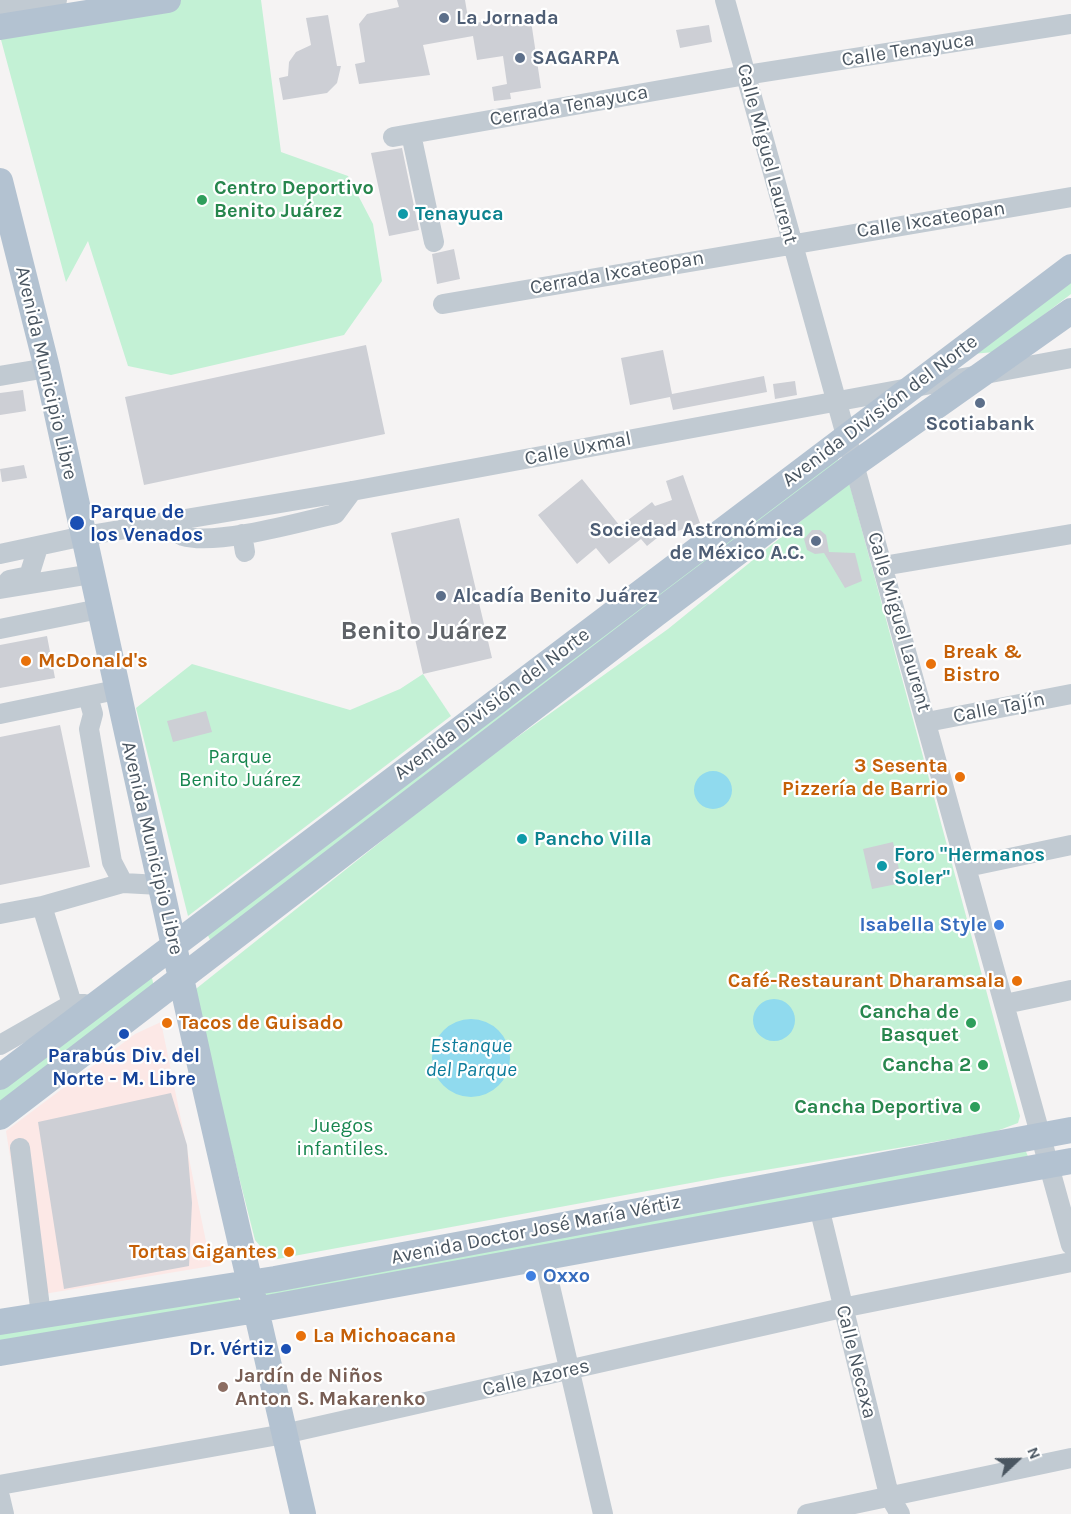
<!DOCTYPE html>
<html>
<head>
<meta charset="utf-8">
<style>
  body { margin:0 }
  #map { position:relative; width:1071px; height:1514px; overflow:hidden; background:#f5f3f3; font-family:Karla,sans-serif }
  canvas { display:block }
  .north { position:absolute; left:987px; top:1430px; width:60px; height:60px; -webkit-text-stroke:4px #fff; paint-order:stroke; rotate:68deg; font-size:16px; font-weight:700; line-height:24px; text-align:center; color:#4a5661 }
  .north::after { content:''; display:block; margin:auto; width:21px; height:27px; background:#4a5661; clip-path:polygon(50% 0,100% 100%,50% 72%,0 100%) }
</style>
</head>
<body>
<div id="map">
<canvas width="1071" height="1514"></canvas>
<div class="north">N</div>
</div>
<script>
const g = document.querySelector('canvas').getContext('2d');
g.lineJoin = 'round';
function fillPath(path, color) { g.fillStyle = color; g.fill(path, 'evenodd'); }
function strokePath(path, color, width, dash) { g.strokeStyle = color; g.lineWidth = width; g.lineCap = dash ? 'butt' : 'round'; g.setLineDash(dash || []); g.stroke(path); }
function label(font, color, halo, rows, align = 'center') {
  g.font = font + ' Karla,sans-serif'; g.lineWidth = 4.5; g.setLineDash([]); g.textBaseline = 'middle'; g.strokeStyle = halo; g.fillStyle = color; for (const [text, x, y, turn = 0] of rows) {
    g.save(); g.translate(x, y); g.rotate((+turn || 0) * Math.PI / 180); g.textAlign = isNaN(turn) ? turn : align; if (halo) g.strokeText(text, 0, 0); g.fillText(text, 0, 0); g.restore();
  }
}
fillPath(new Path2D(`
  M161,1022L211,1266L32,1296L6,1131L135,1034Z`), '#fce8e6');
fillPath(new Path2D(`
  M136,0H261L281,152L348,176L373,224L382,281L344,335L171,375L128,366L88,241L66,282L0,36Z
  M1071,279V294L995,352L972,354Z
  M837,452L839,467L210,940L206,931Z
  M849,482L1020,1116L1018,1123L994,1132L723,1177L272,1260L255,1240L192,992L467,773L668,629Z
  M192,664L350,710L400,689L423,674L451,716L188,916L136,708Z
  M150,969L154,987L0,1103V1084Z
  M1024,1147L1030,1161L263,1299L261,1291Z
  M237,1293L241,1306L0,1344V1330Z`), '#c3f1d5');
fillPath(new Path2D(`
  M694 790a19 19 0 1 1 38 0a19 19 0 1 1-38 0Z
  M753 1020a21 21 0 1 1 42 0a21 21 0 1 1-42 0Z
  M432 1058a39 39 0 1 1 78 0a39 39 0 1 1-78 0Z`), '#90daee');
fillPath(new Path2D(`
  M397,0H465L469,24L530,14L541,88L510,93L511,99L494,101L492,87L507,84L503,56L477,60L473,36L423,45L430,75L359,84L355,64L365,62L359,24L367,14L399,7Z
  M328,15L337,66H341L337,83L327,93L283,100L279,78L288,76L289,62L296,52L311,45L306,18Z
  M709,25L712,42L680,48L676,30Z
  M402,148L419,230L389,236L371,153Z
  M454,249L460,279L437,284L432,254Z
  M366,345L385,434L144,485L125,397Z
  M663,350L672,394L764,376L767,392L673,410L670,397L630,405L621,358Z
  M795,381L797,395L775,399L773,384Z
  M23,390L26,411L0,415V393Z
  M24,465L27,478L2,482L0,469Z
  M683,475L700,523L675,532L672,526L647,546L641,539L609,564L596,548L577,564L538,515L582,479L620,526L652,502L655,506L672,500L666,481Z
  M459,518L492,658L423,674L391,533Z
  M812,530H820L826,535L829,552L855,553L862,581L845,588L824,553L815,554L807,550L804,539Z
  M47,636L55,678L0,688V645Z
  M206,711L212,732L173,742L167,721Z
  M60,725L90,867L0,885V737Z
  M893,842L902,883L872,889L863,849Z
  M171,1093L187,1145L192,1203L189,1266L64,1289L38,1122Z`), '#cdcfd5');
strokePath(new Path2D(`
  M725,0L1071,1245
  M0,10L57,0
  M411,134L434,242
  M393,137L746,75L1071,24
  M443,304L1071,197
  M0,376L47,368
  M165,521C170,527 176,533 183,536C215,546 301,522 335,514L352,491
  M242,534L245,552
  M0,554L84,536L352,491L1071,358
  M883,566L1071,534
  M9,580L29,576L38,547
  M0,589L92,574
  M0,629L99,609
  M88,696L93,714L89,729L112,862L123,883
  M0,714L116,690
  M927,722L1071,694
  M967,867L1071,845
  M42,906L123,883L160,885
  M0,914L42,906L72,1004
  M1005,1004L1071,990
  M0,1045L72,1004H85
  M20,1148L41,1315
  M819,1207L889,1495L900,1514
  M543,1256L603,1514
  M0,1485L284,1434L842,1308L1071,1262
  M0,1497L4,1514
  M807,1514L1071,1458`), '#c1cad2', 20);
strokePath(new Path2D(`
  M0,27L168,0
  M0,181L47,368L206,1092L303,1514
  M0,1077L1071,267
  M0,1117L656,614L855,464L1071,311
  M0,1322L275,1279L1071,1130
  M0,1353L256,1310L1071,1161`), '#b3c2d1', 26);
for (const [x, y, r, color] of [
  [444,18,6,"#5c6f8a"],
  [520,58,6,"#5c6f8a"],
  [202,200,6,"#2e9e5b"],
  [403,214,6,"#0f9aa8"],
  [980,403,6,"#5c6f8a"],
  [77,523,8,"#1a4fb4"],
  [816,541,6,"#5c6f8a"],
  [441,596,6,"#5c6f8a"],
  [26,661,6,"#e8710a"],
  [931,664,6,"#e8710a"],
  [960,777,6,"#e8710a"],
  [522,839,6,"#0f9aa8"],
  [882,866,6,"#0f9aa8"],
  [999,925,6,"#3f7fe0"],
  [1017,981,6,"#e8710a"],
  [167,1023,6,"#e8710a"],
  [971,1023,6,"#2e9e5b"],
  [124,1034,6,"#1a4fb4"],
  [983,1065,6,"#2e9e5b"],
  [975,1107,6,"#2e9e5b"],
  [289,1252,6,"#e8710a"],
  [531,1276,6,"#3f7fe0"],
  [301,1336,6,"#e8710a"],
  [286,1349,6,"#1a4fb4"],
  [223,1387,6,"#8d6e63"]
]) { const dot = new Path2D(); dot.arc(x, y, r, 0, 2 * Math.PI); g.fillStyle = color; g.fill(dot); strokePath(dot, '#fff', 2); }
label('bold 20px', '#4e5e75', '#fff', [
  ["La Jornada",456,18],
  ["SAGARPA",532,58],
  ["Scotiabank",980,424,"center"],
  ["Sociedad Astronómica",804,530,"right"],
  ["de México A.C.",804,553,"right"],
  ["Alcadía Benito Juárez",453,596]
], 'left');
label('20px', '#4a5661', '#fff', [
  ["Calle Tenayuca",908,50,-9],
  ["Cerrada Tenayuca",569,106,-10],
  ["Calle Miguel Laurent",767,154,75],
  ["Calle Ixcateopan",931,220,-9],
  ["Cerrada Ixcateopan",617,273,-10],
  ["Avenida Municipio Libre",46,373,77],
  ["Avenida División del Norte",880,411,-37],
  ["Calle Uxmal",578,449,-11],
  ["Calle Miguel Laurent",899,622,74],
  ["Avenida División del Norte",492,704,-37],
  ["Calle Tajín",999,708,-11],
  ["Avenida Municipio Libre",152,848,77],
  ["Avenida Doctor José María Vértiz",536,1230,-11],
  ["Calle Necaxa",856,1362,76],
  ["Calle Azores",536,1378,-13]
]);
label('bold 20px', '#27864d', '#fff', [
  ["Centro Deportivo",214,188,"left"],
  ["Benito Juárez",214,211,"left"],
  ["Cancha de",959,1012],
  ["Basquet",959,1035],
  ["Cancha 2",971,1065],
  ["Cancha Deportiva",963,1107]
], 'right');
label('bold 20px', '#0d838f', '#fff', [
  ["Tenayuca",415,214],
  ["Pancho Villa",534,839],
  ["Foro \"Hermanos",894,855],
  ["Soler\"",894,878]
], 'left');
label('bold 20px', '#164399', '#fff', [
  ["Parque de",90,512],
  ["los Venados",90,535],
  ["Parabús Div. del",124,1056,"center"],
  ["Norte - M. Libre",124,1079,"center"],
  ["Dr. Vértiz",274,1349,"right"]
], 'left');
label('bold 20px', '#c56008', '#fff', [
  ["Break &",943,652],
  ["Bistro",943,675],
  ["McDonald's",38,661],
  ["3 Sesenta",948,766,"right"],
  ["Pizzería de Barrio",948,789,"right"],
  ["Café-Restaurant Dharamsala",1005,981,"right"],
  ["Tacos de Guisado",179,1023],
  ["Tortas Gigantes",277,1252,"right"],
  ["La Michoacana",313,1336]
], 'left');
label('20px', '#17864f', '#fff', [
  ["Parque",240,757],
  ["Benito Juárez",240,780],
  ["Juegos",342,1126],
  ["infantiles.",342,1149]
]);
label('bold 20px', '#366cbe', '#fff', [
  ["Isabella Style",987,925],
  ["Oxxo",543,1276,"left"]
], 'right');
label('bold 20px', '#785e54', '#fff', [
  ["Jardín de Niños",235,1376],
  ["Anton S. Makarenko",235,1399]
], 'left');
label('italic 21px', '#0c7c9b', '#fff', [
  ["Estanque",471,1046],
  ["del Parque",471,1070]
]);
label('bold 26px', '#5f6368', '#fff', [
  ["Benito Juárez",424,632]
]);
</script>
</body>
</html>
